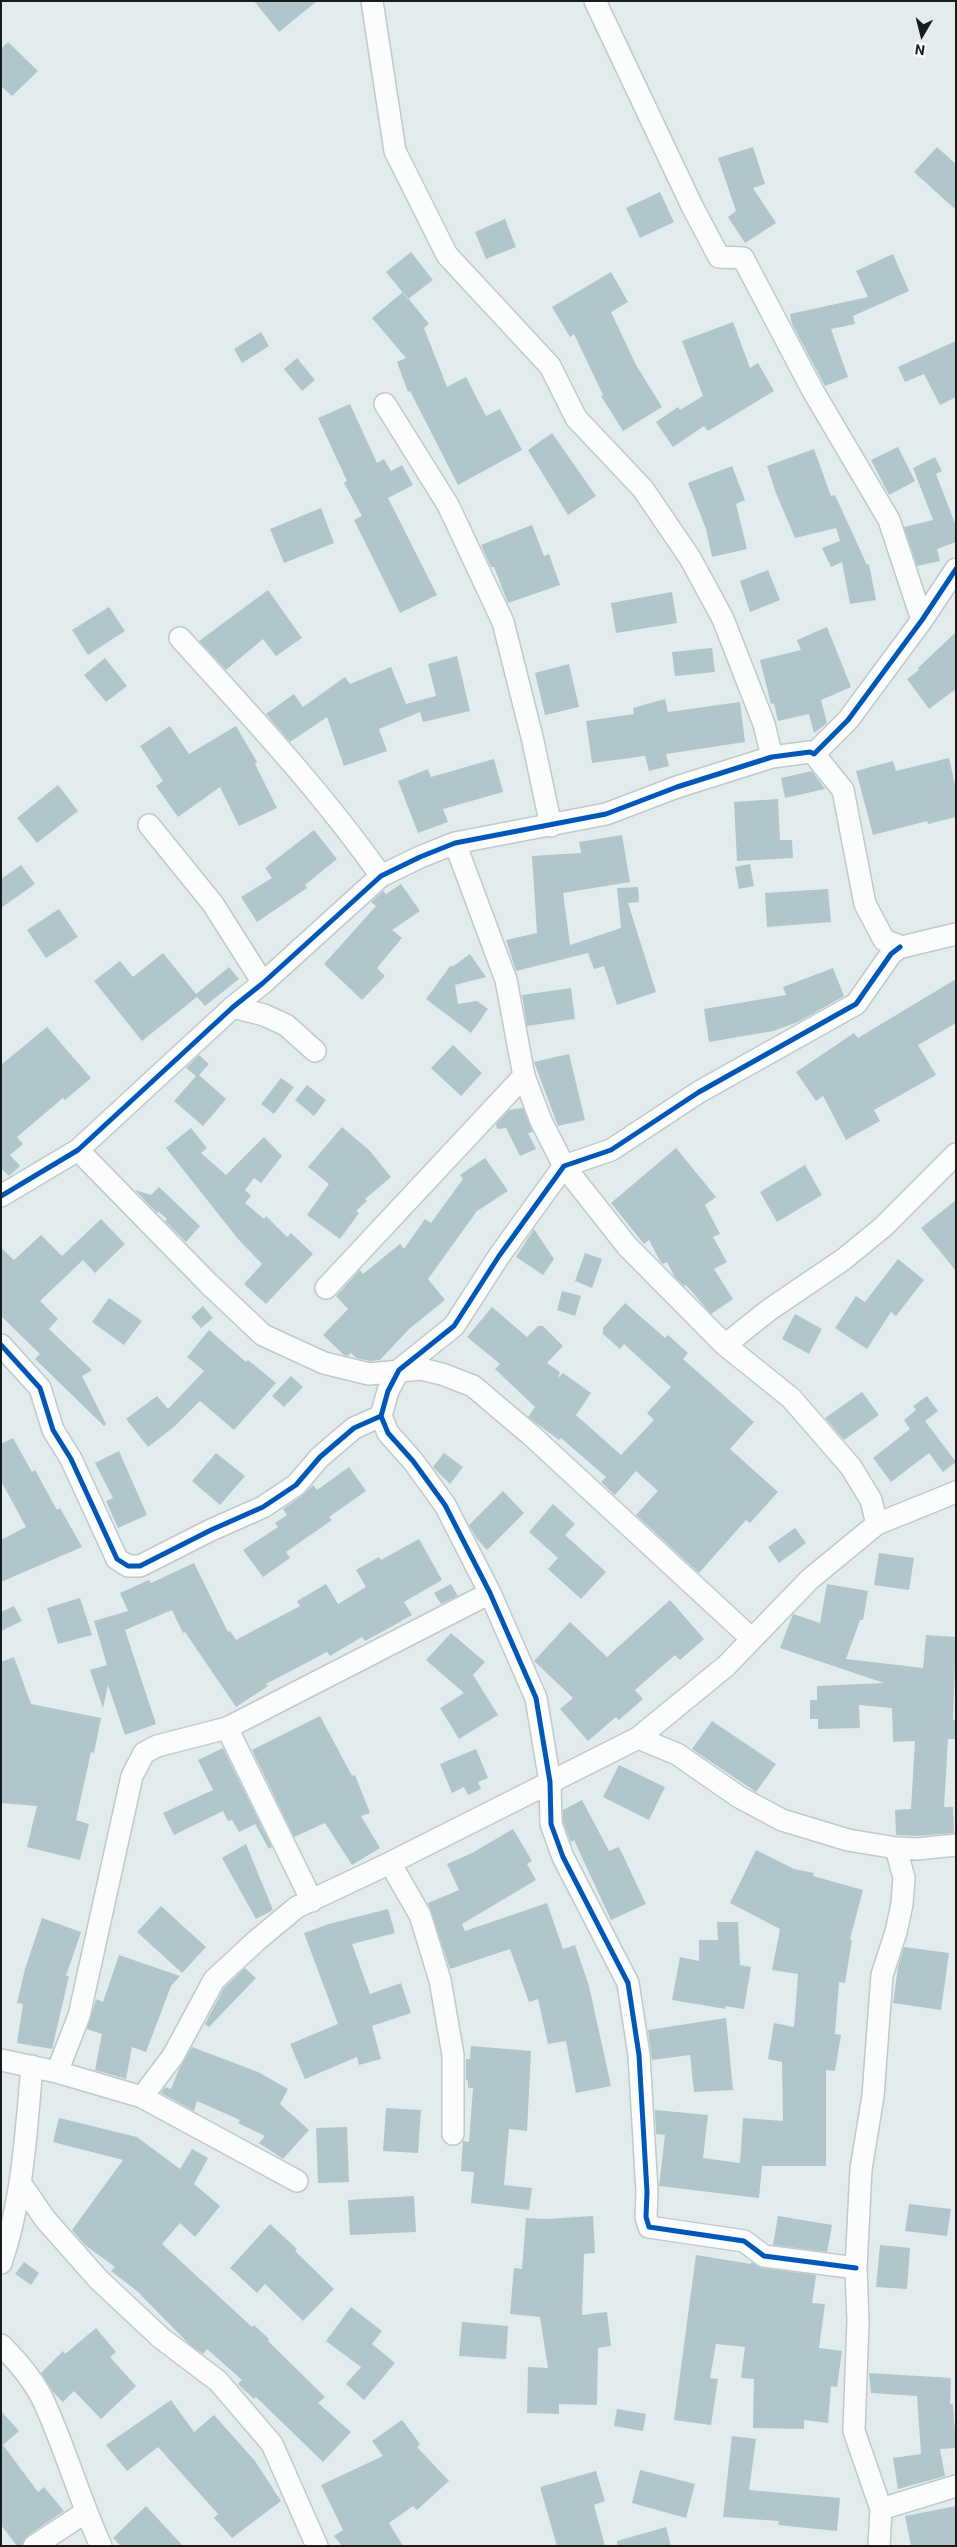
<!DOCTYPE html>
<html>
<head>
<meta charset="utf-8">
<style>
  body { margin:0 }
  #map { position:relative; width:957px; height:2547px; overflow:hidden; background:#e2eced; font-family:Roboto,sans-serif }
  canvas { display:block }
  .frame { position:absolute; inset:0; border:2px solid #171d1f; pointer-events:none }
  .north { position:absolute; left:897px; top:10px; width:50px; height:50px; -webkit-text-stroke:4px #fff; paint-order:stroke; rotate:188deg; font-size:14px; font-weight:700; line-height:20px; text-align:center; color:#171d1f }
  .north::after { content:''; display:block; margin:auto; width:18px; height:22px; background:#171d1f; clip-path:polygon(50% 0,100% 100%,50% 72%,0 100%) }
</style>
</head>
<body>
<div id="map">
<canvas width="957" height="2547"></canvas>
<div class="frame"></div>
<div class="north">N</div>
</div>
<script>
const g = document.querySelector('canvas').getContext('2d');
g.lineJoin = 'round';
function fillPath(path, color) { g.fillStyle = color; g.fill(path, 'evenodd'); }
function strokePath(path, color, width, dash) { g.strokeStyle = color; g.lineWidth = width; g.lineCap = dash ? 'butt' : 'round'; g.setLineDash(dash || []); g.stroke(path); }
fillPath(new Path2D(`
  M254,1H317L279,32Z
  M8,42L38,71L12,96L1,86V49Z
  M753,147L765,184L753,188L776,223L745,243L728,217L736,211L718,158Z
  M937,147L956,164V210L914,172Z
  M660,192L674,222L640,238L626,208Z
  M505,219L516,247L486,259L475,232Z
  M411,252L433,280L408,299L386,272Z
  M893,254L909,291L853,316L855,324L831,329L848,377L825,386L792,324L790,314L868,297L856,271Z
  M611,272L628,302L611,312L636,365L662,407L623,431L601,396L603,395L574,334L570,337L552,307Z
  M403,292L429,324L424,328L447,387L466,377L486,416L500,409L522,450L458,485L410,391L408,392L397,362L406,358L372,318Z
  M733,322L750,368L758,363L774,391L708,431L704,426L673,447L656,422L678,407L680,410L703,396L682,341Z
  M261,332L269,346L242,363L234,349Z
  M956,341V397L940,405L924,374L905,382L898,367Z
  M297,358L315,380L302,391L284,369Z
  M350,404L377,463L384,459L391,471L402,465L413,485L388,498L437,595L400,613L354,520L362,516L344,483L347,481L318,418Z
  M552,433L596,496L568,515L528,450Z
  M898,447L915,481L889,495L871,460Z
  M814,449L831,496L835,495L867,565L869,564L876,600L850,604L842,562L831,567L822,548L840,541L836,528L795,538L776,493L767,466Z
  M935,457L942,471L936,474L956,526V542L937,549L940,561L917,566L904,527L933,520L913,468Z
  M732,466L745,500L736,504L747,549L712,557L706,529L688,483Z
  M321,508L334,543L284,563L270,529Z
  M532,525L544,556L549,554L560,585L508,603L494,567H491L481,545Z
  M768,570L780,600L750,612L740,581Z
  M268,590L302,638L276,656L263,639L226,670L199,641Z
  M672,592L677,623L616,633L611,603Z
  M109,607L125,631L88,655L72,630Z
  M827,627L851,687L821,700L827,723L814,733L809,714L778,721L774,703L771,704L760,660L801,650L797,640Z
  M956,632V689L929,709L907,679L919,670L918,668Z
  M712,648L715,672L675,676L672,652Z
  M457,656L470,711L423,722L420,712L379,729L387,751L344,766L327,717L290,742L266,714L294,694L303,707L345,677L350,684L391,667L406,704L436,696L428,664Z
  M105,658L127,686L106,702L84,675Z
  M569,664L579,707L545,715L535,673Z
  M665,699L668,712L740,702L745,742L666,754L669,766L649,771L645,756L592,763L586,721L634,714L633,708Z
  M170,726L189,754L236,726L257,762L255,764L277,808L239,826L220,787L178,817L156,786L163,781L140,746Z
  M949,758L956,789V817L928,824L927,821L873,835L856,771L893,761L896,771Z
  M494,759L503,792L443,809L448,822L418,833L398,781L428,769L431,777Z
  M812,771L825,789L785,798L781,778Z
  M58,785L78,811L37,843L17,818Z
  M778,799L780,840H792L793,858L737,861L734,802Z
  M314,830L337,859L305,885L307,888L257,922L241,897L272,878L265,868Z
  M622,835L630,882L563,893L570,945L621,928L617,888L638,887L639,902L628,903L656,992L617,1005L604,966L594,969L588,953L516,971L506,940L537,933L532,856L581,853L579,842Z
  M750,864L754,886L739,889L735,867Z
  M21,865L35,884L1,908V879Z
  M401,884L420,911L392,930L402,938L377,968L385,976L362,1000L324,964L376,906L371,902L383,891L386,894Z
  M828,889L831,922L767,927L765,893Z
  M59,909L78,937L46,958L27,930Z
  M163,953L196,994L229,967L239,979L205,1006L197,997L142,1041L94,981L120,961L133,977Z
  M470,954L486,977L455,985L458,1004L477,1001L488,1009L471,1033L426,999L451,965L452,967Z
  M833,968L844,996L798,1022L773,1031L709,1042L704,1009L786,995L783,987Z
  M956,979V1023L918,1045L936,1075L874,1110L880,1121L846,1140L823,1096L816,1101L796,1072L854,1033L858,1038Z
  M571,988L575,1019L527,1026L522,995Z
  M47,1027L91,1078L65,1100L63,1098L17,1137L23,1144L10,1155L20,1166L9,1176L1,1168V1065Z
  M453,1045L482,1073L461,1096L431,1068Z
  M569,1054L585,1120L558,1126L534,1062Z
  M199,1055L209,1064L199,1075L226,1099L203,1126L174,1101L196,1076L186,1068Z
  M281,1078L294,1087L274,1114L261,1104Z
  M307,1085L326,1100L314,1116L295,1100Z
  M523,1108L533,1132L528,1133L536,1149L520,1156L506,1128L497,1129L496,1124L509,1110Z
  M342,1127L370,1151L391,1177L365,1199L367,1201L356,1211L359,1213L340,1239L307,1215L329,1184L308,1167Z
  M191,1128L207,1148L201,1153L226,1175L264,1137L282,1156L261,1183L254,1178L245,1190L251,1196L245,1203L264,1219L266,1216L287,1237L291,1233L313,1254L266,1304L244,1284L262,1264L238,1239L166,1148Z
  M676,1148L716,1197L705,1205L720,1234L713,1237L727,1262L714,1269L733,1299L711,1314L686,1285L684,1286L675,1277L667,1262L663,1264L660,1261L649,1240L644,1244L611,1203Z
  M485,1158L508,1191L477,1211L428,1279L445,1300L409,1329L380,1360L370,1361L356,1358L351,1353L348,1356L344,1355L323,1335L348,1309L336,1296L360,1270L363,1274L400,1244L404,1249L425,1219L431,1223L463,1179L460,1175Z
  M805,1165L822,1195L777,1222L760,1192Z
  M159,1187L200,1226L186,1242L165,1221L167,1219L159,1212L157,1213L135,1190L151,1195Z
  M956,1200V1271L921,1228Z
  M101,1219L125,1244L95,1273L83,1260L40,1301L58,1319L49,1329L92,1370L82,1376L106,1424L104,1426L35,1359L40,1354L1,1316V1248L14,1260L41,1235L62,1256Z
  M534,1229L554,1259L543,1275L516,1257Z
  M585,1253L602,1259L592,1288L575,1281Z
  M898,1259L924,1280L896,1316L891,1312L867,1349L835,1328L856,1296L865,1302Z
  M562,1291L581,1296L575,1316L557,1310Z
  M109,1298L142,1321L124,1345L92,1322Z
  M625,1303L665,1338L668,1335L688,1353L683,1359L754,1422L730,1449L778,1492L750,1523L746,1520L699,1573L636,1515L658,1491L636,1471L615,1495L601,1482L606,1477L561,1438L559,1440L528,1417L535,1407L495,1369L500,1364L467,1337L492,1307L527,1337L538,1326H543L563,1346L547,1363L560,1372L558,1378L563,1373L591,1393L576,1415L621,1455L654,1420L647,1413L671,1387L624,1344L620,1349L603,1334V1328Z
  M203,1306L213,1318L201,1328L191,1317Z
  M795,1314L822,1329L809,1354L782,1339Z
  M209,1330L246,1362L248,1360L276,1383L234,1430L200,1401L175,1426L148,1447L126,1419L157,1396L168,1409L204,1371L187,1357Z
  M291,1376L303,1387L284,1407L272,1396Z
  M862,1392L879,1415L844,1440L825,1418Z
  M927,1396L938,1411L925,1421L956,1462L943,1472L929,1453L891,1482L873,1458L910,1429L904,1420L916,1410L913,1406Z
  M13,1438L32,1472L35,1470L57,1510L60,1508L82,1547L1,1582V1540L26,1527L1,1481V1444Z
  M119,1451L147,1515L118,1528L106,1501L113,1498L95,1463Z
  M216,1453L245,1476L220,1505L192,1481Z
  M444,1453L463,1467L450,1484L433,1467Z
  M349,1467L366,1491L329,1517L332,1520L286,1552L290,1558L263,1577L243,1550L278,1527L275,1523L287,1515L283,1509L303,1495L313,1485L317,1490Z
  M503,1491L524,1513L487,1550L477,1539L469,1525Z
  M553,1504L575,1524L565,1535L606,1572L581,1599L548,1569L558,1558L529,1532Z
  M795,1528L806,1543L779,1563L768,1547Z
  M419,1539L442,1580L404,1602L412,1615L389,1628L365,1641L362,1637L330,1656L327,1652L266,1684L268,1686L236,1707L185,1632L183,1633L172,1610L125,1630L156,1724L125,1735L108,1685L103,1708L90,1670L107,1665L94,1621L128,1611L120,1593L149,1580L151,1583L194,1563L228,1632L230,1631L236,1640L300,1606L297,1601L326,1584L338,1604L366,1587L356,1570L379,1557L381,1560Z
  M879,1553L914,1558L909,1590L874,1585Z
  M451,1584L458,1596L441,1604L434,1593Z
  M827,1584L868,1591L863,1620H860L846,1659L923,1668L926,1635L956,1637L953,1720L956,1719V1739H948L944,1807H953L954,1833L917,1836L896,1835L895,1810L911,1809L915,1741L893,1742L892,1708L859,1705L860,1728L818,1729V1719H810V1700H817V1686L884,1683L780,1648L793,1614L820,1623Z
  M80,1598L92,1635L58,1644L47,1608Z
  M670,1600L704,1639L680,1660L675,1655L635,1690L643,1699L619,1720L616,1717L588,1741L560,1709L573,1698L534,1661L570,1622L607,1657Z
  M14,1606L22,1621L1,1631V1612Z
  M451,1633L485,1662L473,1675L498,1715L459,1739L440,1708L464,1693L426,1660Z
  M14,1657L31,1704L101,1718L94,1753L91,1752L76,1820L89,1824L80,1860L27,1847L37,1806L1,1803V1662Z
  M320,1716L352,1776L355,1775L370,1813L361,1816L380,1848L352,1865L325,1823L294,1837L252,1750Z
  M712,1721L776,1764L756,1792L692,1749Z
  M223,1748L272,1847L269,1849L255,1824L239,1832L232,1820L228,1821L223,1811L174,1835L163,1813L213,1790L198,1760Z
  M476,1749L488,1778L478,1782L481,1789L468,1795L464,1787L452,1793L440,1764Z
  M619,1765L665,1787L649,1820L603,1797Z
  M582,1800L609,1851L619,1847L646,1904L611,1920L574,1840L571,1842L563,1822V1810Z
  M513,1829L532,1861L527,1864L536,1880L462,1924L465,1931L547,1903L563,1949L575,1945L589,1986L611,2086L576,2093L566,2041L548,2044L538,1999L529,2002L510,1949L450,1969L428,1903L459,1890L447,1864L472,1853Z
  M246,1844L273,1910L256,1919L222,1858Z
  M756,1850L794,1869L814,1873L813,1876L863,1890L850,1939L852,1940L845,1983L839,1982L835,2034L841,2035L835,2071L826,2070V2166H762L759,2198L659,2186L665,2135L656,2134L655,2110L708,2115L703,2158L740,2163L743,2118L783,2121L782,2062L768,2059L774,2023L794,2027L798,1974L772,1970L780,1929L730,1903Z
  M161,1906L206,1947L182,1973L137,1932Z
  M388,1909L395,1933L352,1944L370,1994L401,1983L411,2013L372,2026L381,2059L359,2065L357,2057L305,2079L290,2044L338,2024L304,1933L329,1924Z
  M42,1918L81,1932L66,1976H69L52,2049L17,2043L23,2004L17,2003L25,1969Z
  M717,1922H738L740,1965L751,1967L744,2009L725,2006L726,2009L672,2000L680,1957L699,1961V1940H718Z
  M904,1947L949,1953L941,2010L893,2003L898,1967Z
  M119,1955L180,1976L171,1986L146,2052L132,2047L126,2079L95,2070L102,2034L87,2029L96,1999L103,2002Z
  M245,1968L256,1978L209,2027L205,2024L224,1988Z
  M726,2018L733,2090L694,2092L690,2055L652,2060L648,2030Z
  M471,2046L531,2051L527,2131L509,2129L504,2185L532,2188L529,2210L471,2203L474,2172L461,2171L463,2141L469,2142L473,2088H468V2081L466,2080V2059H470Z
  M192,2047L258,2072L288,2089L280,2104L309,2130L283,2159L259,2143L265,2136L238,2123L240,2120L197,2101L194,2111L161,2093L165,2087L171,2089L179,2069Z
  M386,2108L421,2110L418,2153L383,2151Z
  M59,2118L137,2137L180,2169L192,2149L208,2158L194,2184L220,2206L195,2237L180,2223L162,2244L252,2327L254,2325L269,2339L268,2341L325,2397L318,2403L351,2432L323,2462L256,2397L254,2399L238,2384L242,2380L207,2349L203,2354L190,2345L137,2291L111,2271L115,2267L85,2245L72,2230L123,2160L53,2142Z
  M347,2127L349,2182L318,2183L316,2128Z
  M414,2196L416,2232L350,2235L348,2200Z
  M909,2204L951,2209L947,2236L905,2231Z
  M593,2216L595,2253L584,2254L582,2315L607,2312L611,2346L598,2348L597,2405L559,2404V2414L527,2413L528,2367L548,2368L540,2317L510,2314L514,2268L522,2269L526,2218L547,2219Z
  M778,2216L832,2225L827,2252L773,2245Z
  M270,2224L297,2249L295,2251L334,2289L303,2321L265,2284L257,2293L230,2268Z
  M880,2245L910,2248L907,2289L876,2287Z
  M696,2255L751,2264V2262L762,2268L816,2275L812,2303L825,2304L819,2348L842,2351L837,2387L831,2386L828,2423L804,2420V2429L753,2428L754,2379L741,2378L745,2347L716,2344L710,2378L718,2379L711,2425L674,2420Z
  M24,2262L39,2273L31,2285L15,2274Z
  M351,2307L382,2331L372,2344L395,2363L364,2400L346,2384L361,2367L326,2341Z
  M462,2322L508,2326L506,2359L459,2356Z
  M96,2328L116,2352L110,2357L136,2386L101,2419L74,2391L63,2402L53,2392L41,2373L63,2351L65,2354Z
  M869,2373L951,2378L950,2404H953L956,2448L940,2449L945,2476L898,2489L893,2458L921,2454L917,2396L871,2393Z
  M171,2400L194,2432L214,2415L255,2461L281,2501L232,2538L214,2518L218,2514L158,2447L127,2471L106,2445Z
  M617,2409L646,2414L643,2431L614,2426Z
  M1,2411L19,2431L3,2445L38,2492L44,2487L64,2511L27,2536L22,2546H17L1,2525Z
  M402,2420L420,2444L417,2447L449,2481L417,2510L413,2506L389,2523L403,2546H342L334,2536L343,2530L321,2485L383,2456L372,2441Z
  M732,2436L756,2439L749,2490L840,2498L837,2531L778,2525L779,2521L723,2517Z
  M640,2470L695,2484L686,2518L632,2503Z
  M596,2471L605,2501L594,2505L605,2546H557L540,2487Z
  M146,2506L183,2546H121L113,2538Z
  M956,2506V2546H911L905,2516Z
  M666,2527L671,2546H617V2541Z`), '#b0c6ca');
const minor = new Path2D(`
  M372,1L395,151L447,255L550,366L576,418L643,489L690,558L723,619L764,724L772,757
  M595,1L692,206L719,257L743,258L813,391L889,520L922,620
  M385,404L448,505L503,622L532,737L551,826
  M180,638C250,715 321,791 381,876
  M814,754L843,790L865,904L884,940L902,947L956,934
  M149,825L213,904L263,983
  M455,843L506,980L524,1076L541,1121L564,1166L627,1246L725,1345L791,1398L851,1467L871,1500L877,1524
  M233,1007L264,1015L286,1025L315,1051
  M78,1150L209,1284L263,1335L324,1363L369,1374L421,1369L442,1374L473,1386L532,1436L752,1639
  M1,1196L78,1150L233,1007L263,983L381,876L420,857L455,843L606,814L677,787L772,757L810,752L814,754L848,720L922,620L956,569
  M326,1288L524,1076
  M1,1345L40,1388L53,1430L71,1459L117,1559L128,1566H140L211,1530L263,1507L296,1485L320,1457L354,1428L381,1416L388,1391L399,1370L454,1326L499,1256L564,1166L611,1150L699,1092L856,1004L891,954L900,947
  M725,1345L769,1310L844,1259L883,1227L956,1154
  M381,1416L388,1433L413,1461L445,1505L490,1593L536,1698L550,1782L551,1824L563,1857L628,1983L639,2055L647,2192L646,2217L649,2227L744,2241L764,2256L856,2268
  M227,1728L312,1901
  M638,1738L677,1754L739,1797L782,1820L848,1840L896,1848L917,1849L956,1845
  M390,1863L420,1915L440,1980L453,2055V2134
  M1,2060L57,2072L142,2097L297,2181
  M57,2072L79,2016L132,1776L144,1753L157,1746L227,1728L490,1593
  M142,2097L173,2056L214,1980L256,1941L297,1907L390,1863L638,1738L726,1666L810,1579L877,1524L956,1492
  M21,2184L45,2219L99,2280L161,2338L218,2381L272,2444L317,2546
  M1,2263C23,2199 26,2132 32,2066
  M1,2345C17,2361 33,2379 43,2400C65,2447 79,2498 101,2546
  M881,2509L956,2486
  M34,2546L86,2512
  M879,2546L881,2509L854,2431L858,2321L856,2268L861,2169L873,2096L882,1975L896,1932L902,1904L904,1878L896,1848`);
strokePath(minor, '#c2c9cb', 24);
strokePath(minor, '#fbfcfc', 21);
strokePath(new Path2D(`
  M1,1196L78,1150L233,1007L263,983L381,876L420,857L455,843L606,814L677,787L772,757L810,752L814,754L848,720L922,620L956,569
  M1,1345L40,1388L53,1430L71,1459L117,1559L128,1566H140L211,1530L263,1507L296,1485L320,1457L354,1428L381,1416L388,1391L399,1370L454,1326L499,1256L564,1166L611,1150L699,1092L856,1004L891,954L900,947
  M381,1416L388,1433L413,1461L445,1505L490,1593L536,1698L550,1782L551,1824L563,1857L628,1983L639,2055L647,2192L646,2217L649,2227L744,2241L764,2256L856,2268`), '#0057b8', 5);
</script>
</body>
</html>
